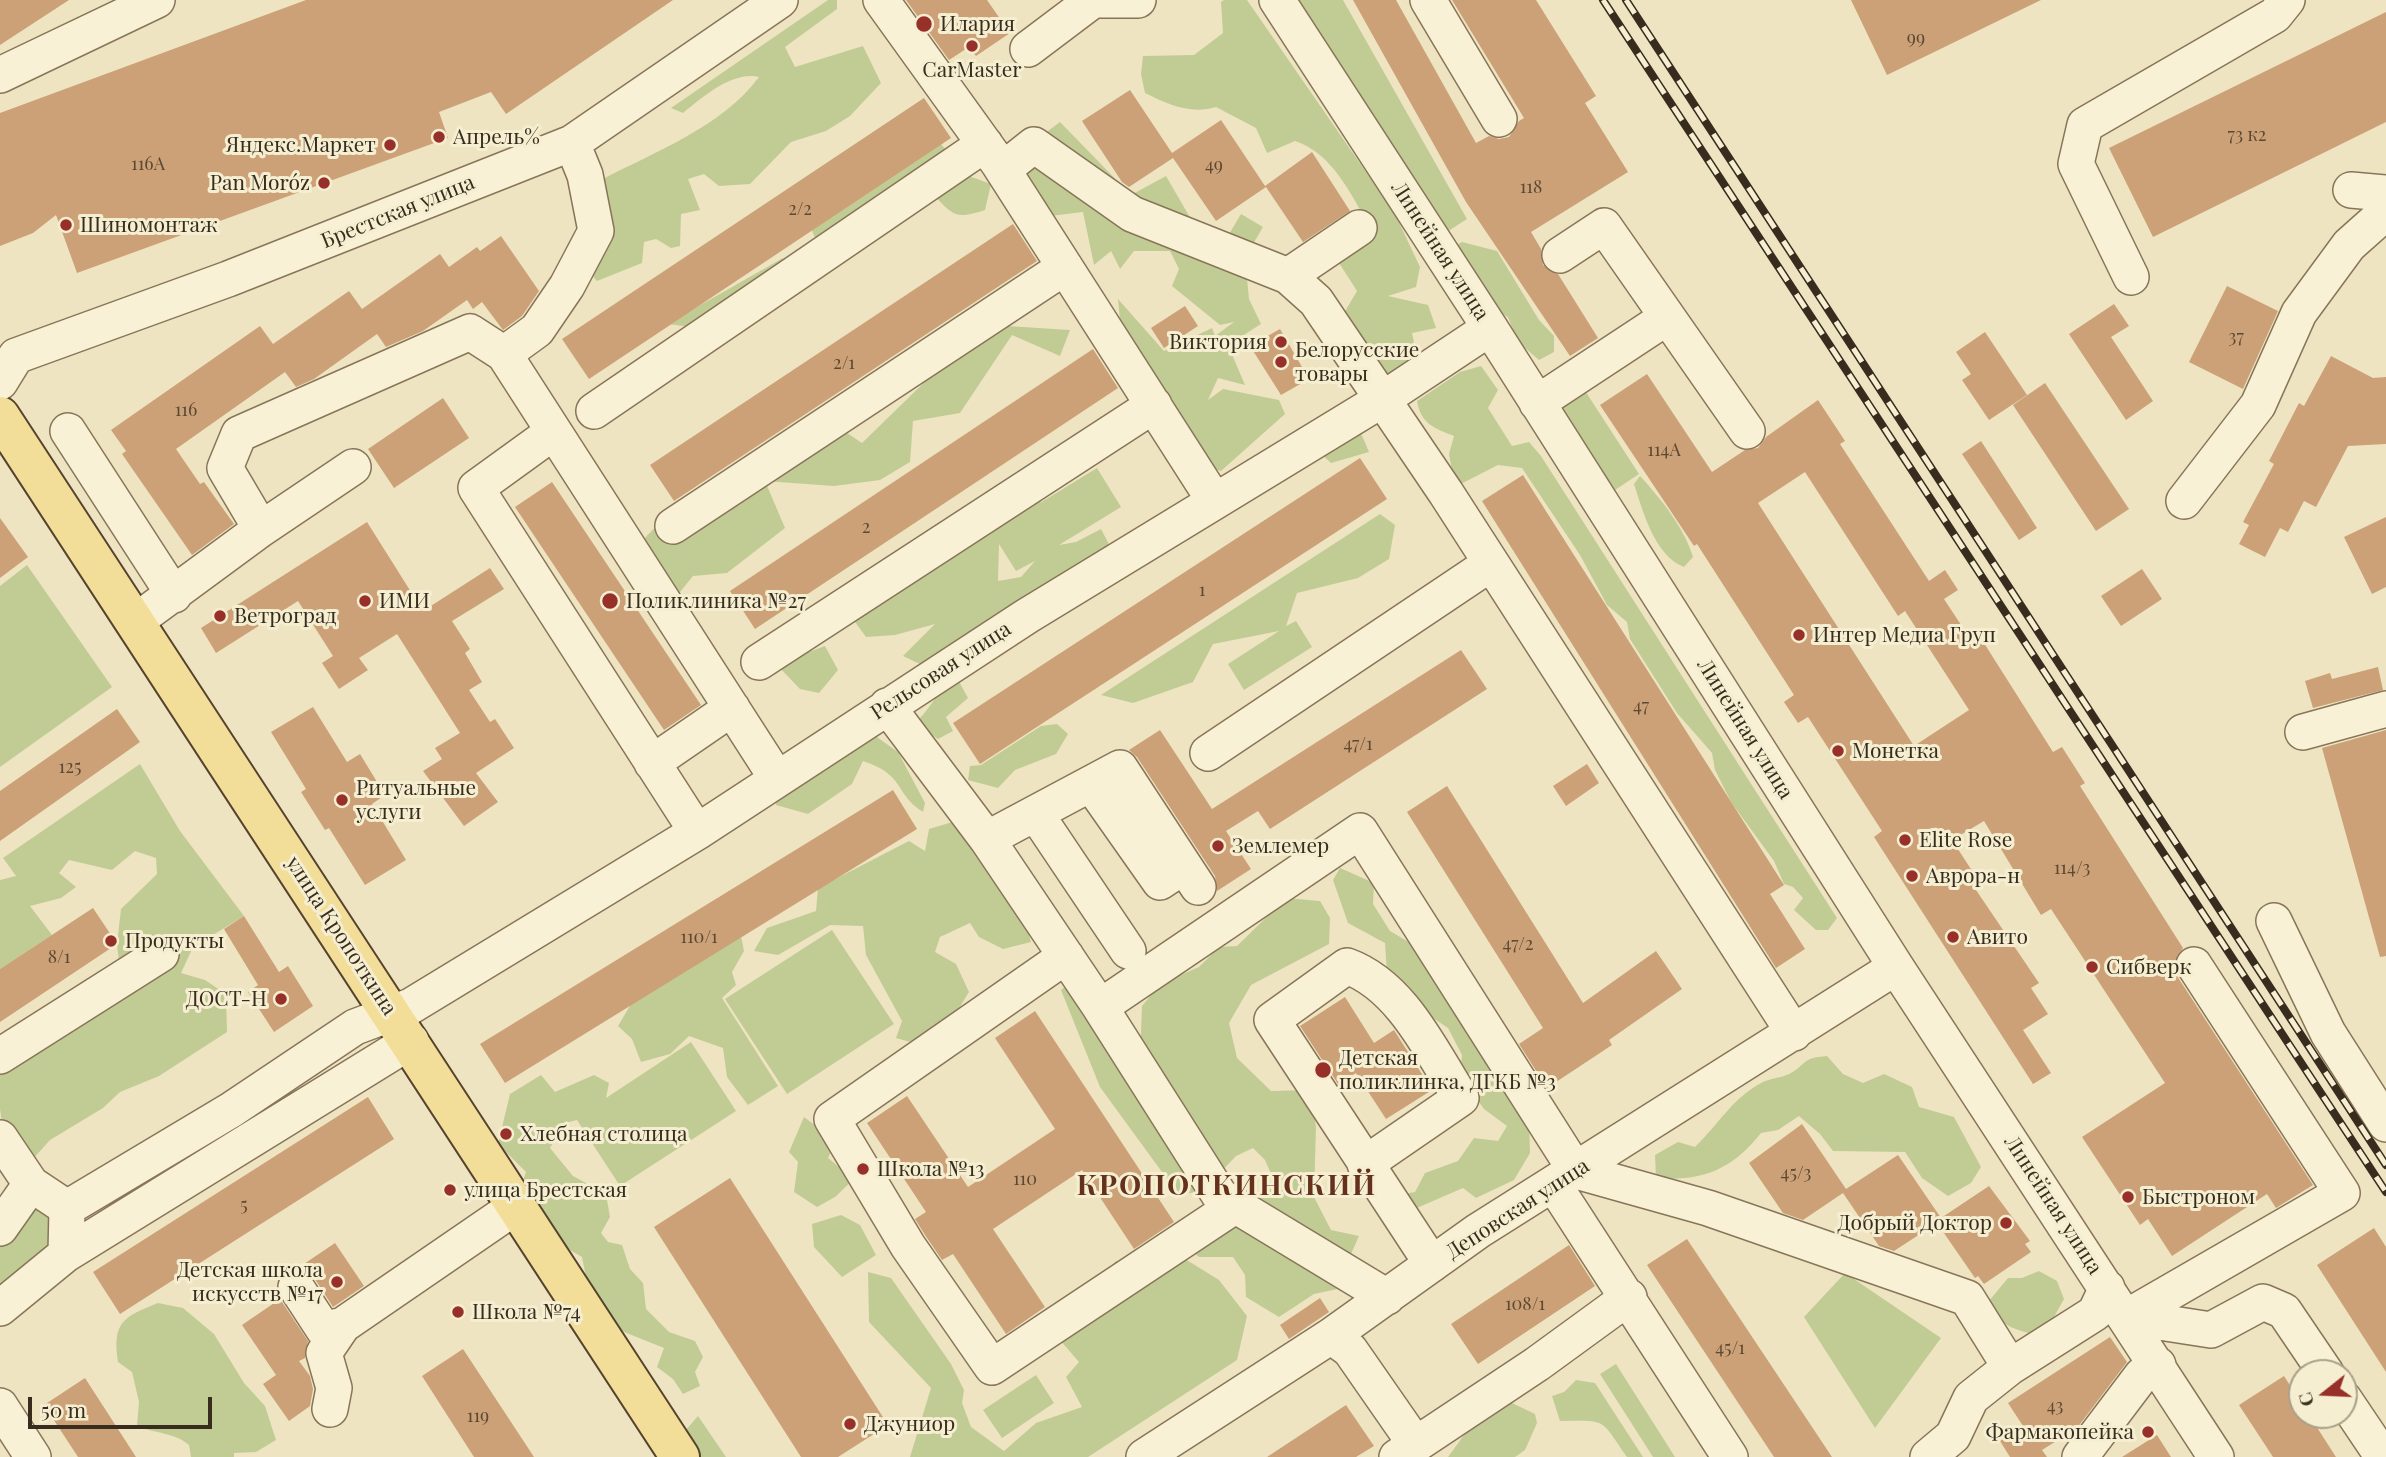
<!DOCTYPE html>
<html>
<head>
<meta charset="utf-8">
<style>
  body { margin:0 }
  #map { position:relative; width:2386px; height:1457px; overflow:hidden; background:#eee4c1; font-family:"Playfair Display",serif }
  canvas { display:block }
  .north { position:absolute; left:2288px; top:1359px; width:70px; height:70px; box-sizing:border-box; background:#f5eed1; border:2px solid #a9a089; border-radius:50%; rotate:252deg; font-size:19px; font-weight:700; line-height:28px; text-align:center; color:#372c1d }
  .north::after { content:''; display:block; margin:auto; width:24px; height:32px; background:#973029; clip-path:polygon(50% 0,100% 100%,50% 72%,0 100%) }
  .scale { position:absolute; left:28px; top:1397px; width:184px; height:32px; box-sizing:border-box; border:4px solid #372c1d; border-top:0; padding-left:9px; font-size:21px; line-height:24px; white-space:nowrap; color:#372c1d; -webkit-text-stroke:5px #f5eed1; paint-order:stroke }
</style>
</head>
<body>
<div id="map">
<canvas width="2386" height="1457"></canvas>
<div class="north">С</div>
<div class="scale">50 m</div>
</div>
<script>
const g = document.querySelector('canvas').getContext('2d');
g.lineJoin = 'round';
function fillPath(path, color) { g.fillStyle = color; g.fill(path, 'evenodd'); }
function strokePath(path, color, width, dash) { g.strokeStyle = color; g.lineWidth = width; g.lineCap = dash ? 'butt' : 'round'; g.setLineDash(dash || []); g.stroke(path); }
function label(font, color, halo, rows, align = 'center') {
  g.font = font + ' "Playfair Display",serif'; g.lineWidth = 6; g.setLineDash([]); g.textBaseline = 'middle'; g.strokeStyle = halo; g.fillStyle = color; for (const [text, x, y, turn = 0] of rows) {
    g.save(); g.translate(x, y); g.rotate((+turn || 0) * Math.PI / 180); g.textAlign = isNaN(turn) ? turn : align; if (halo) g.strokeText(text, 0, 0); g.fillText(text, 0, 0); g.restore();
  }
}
fillPath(new Path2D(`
  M828,0H837V9L785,47L795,67L863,46L881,83L850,116L826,131L791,142L750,184L719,186L704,174L688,179L700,210L681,214L680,246L671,248L656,239L644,242L642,263L597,281L589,272L601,180C654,152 722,127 759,77C732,71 703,97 683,113L671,108Z
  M1224,0H1247L1395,214L1420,267L1416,287L1388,296L1428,305L1436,328L1412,333C1421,368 1402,373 1376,391L1341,318L1357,291L1334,255L1369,225C1350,193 1332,153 1295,141L1267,153L1256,128L1216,107C1191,115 1167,104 1145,93L1141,74L1143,56L1194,55L1223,33L1221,2Z
  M1292,0H1343L1467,219L1442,235Z
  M1060,122L1131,195L1166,176L1199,233L1228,236L1241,214L1263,227L1245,258L1249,299L1261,324L1228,345L1245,385L1218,378L1208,400L1223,389L1279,400L1285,414L1221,471L1200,464L1122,342L1118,299L1164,351L1212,328L1215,336L1234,322L1220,325L1172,286L1179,269L1170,251H1134L1120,269L1111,251L1094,265L1083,212L1042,217L1020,152Z
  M937,139L966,175L991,184L985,210C957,219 954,217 935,196L817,243L811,228Z
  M1462,242L1497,251L1539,320L1554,336V352L1539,360L1517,341L1508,317L1485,305L1455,246Z
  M783,258L785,297L725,331L667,324Z
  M1007,326L1070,330L1060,356L1012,335L960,413L913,421L910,462L880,480L834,486L765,481L785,528L727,573L693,576L676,597L636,547L673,509L817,413L862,443L977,331Z
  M1481,366L1498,390L1488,408L1512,446L1529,442L1541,456L1837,918L1828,930H1816L1794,910L1803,898L1793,887L1784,884L1774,861L1731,802L1715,770L1712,753L1677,713L1630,639L1627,622L1607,605L1580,555L1522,468L1498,465L1455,487L1449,454L1454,436C1434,428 1421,424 1417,401L1460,372Z
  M1580,383L1639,474L1609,494L1558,403Z
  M1357,424L1369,452L1331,463L1318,451Z
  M1097,468L1121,507L1059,545L1076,542L1101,529L1112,550L922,665L903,656L935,624L895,635L866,637L850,615L1051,483L1040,503ZM999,544L1016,571L1035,561L1021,577L998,581Z
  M1640,476C1661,499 1684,527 1693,557L1684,567C1655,556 1643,512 1634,484Z
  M1380,514L1395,525L1389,559L1358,578L1297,593L1286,626L1296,621L1312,647L1244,690L1228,664L1279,631L1213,644L1193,682L1133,703L1101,695Z
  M27,565L112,687L0,767V586Z
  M825,646L838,670L819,693L800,689L776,664Z
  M957,678L968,698L946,717L953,731L938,739L915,723C933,707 935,691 957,678Z
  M1057,724L1068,734L1056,754L1015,770L998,788L968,780L970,766L981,765L1041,726Z
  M874,735L898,752L925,803L923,812C894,794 906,775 863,761L852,784L808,814L776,805L778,786Z
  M140,764L180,831L244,916L193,947L181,973L205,980L226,994L227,1032L159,1076L120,1092L103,1108L50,1140L32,1160L5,1146L0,1109V1058L121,980L117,944L121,909L157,874L156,858L135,851L112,870L69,860L59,873L76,887L61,898L30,906L52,935L0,969V880L16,876L3,858Z
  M959,820L1020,899L1031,942L1003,949L979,937L970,923L940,937L935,952L956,964L969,992L943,1034L925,1046L896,1038L902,1021L866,955L863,926L830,925L778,955L754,951L767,928L816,911L818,888L909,841L925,851L929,829Z
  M1340,868L1374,883L1373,904L1390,931L1429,954L1529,1119L1530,1153L1514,1180L1476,1198L1463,1188L1403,1214L1397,1195L1415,1192L1425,1173L1458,1161L1474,1138L1498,1141L1507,1126L1484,1109L1460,1075L1462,1055L1448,1028L1388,988L1385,943L1348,923L1333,880Z
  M1286,898L1320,901L1330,918L1329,944L1251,985L1229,1023L1237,1058L1271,1091L1310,1090L1316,1127L1314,1197L1331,1230L1359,1236L1351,1254L1329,1263L1347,1287L1314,1294L1279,1317L1246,1297L1245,1275L1233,1257H1199L1186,1246C1216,1228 1257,1210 1273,1178L1265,1160L1253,1148L1236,1156L1202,1192L1178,1194L1100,1087L1061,990L1072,980L1140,1058L1142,1006L1160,984L1199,967L1219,947L1237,946Z
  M832,930L894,1024L787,1094L725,999Z
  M741,936L744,951L732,972L736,985L722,998L778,1086L748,1105L727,1077L723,1048L689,1036L670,1054L641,1062L632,1039L618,1026L631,1004Z
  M691,1042L736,1111L620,1186L577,1120L565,1123L550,1148L573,1176L606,1194L610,1217L601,1233L608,1242L622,1245L630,1269L643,1283L646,1309L669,1332L695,1341L703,1357L695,1372L700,1386L683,1394L673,1379L657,1367L664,1348L602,1323L592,1307L582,1257L542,1234L516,1200L526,1172L498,1144L510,1094L541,1075L555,1092L594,1075L609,1083L606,1098Z
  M1827,1056L1843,1074L1863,1083L1884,1074L1912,1087L1919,1107L1954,1117L1981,1167L1971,1183L1948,1196L1922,1178L1905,1152L1833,1151L1820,1134L1799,1116L1778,1130L1761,1133C1733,1169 1702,1182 1656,1178L1655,1155L1678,1142L1695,1147C1718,1125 1733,1097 1763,1082C1771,1078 1781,1078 1789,1074C1808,1064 1800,1058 1827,1056Z
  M804,1117L836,1141L828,1158L854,1179L835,1197L817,1207L794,1192L798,1162L789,1152Z
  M31,1184L58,1202L45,1273L26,1310L0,1316V1228Z
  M841,1215L860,1225L876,1255L842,1277L814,1247L812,1224Z
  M1177,1254L1219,1280L1247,1316L1237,1360L1088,1457H910L931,1388L869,1322L868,1272L891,1278L951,1364L964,1390L962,1403L971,1427L1004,1451L1036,1423L1082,1407L1066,1377L1079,1362L1059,1339L1081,1296L1116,1261L1146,1271Z
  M2039,1271L2057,1281L2064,1299L2054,1317L2033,1334C2011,1329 1997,1323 1988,1302L2008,1278H2022Z
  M1845,1273L1941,1338L1875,1428L1804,1317Z
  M158,1303L183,1308L214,1334L244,1383L265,1406L276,1440L256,1452L234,1453V1457H191L189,1445C174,1432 156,1434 137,1426L139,1402L132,1372L118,1362C112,1322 123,1317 158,1303Z
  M1616,1364L1675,1457H1653L1600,1374Z
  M1036,1375L1054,1403L1002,1438L983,1410Z
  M1576,1380L1595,1383L1643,1457H1627C1600,1419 1609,1420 1560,1421L1552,1396L1564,1392Z
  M1504,1403H1512L1535,1414L1537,1423L1525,1450L1515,1457H1448L1464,1435Z
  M698,1416L726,1457H701L685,1431Z`), '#c1cc95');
fillPath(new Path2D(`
  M0,0H69L0,45Z
  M306,0H673L506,114L491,92L439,112L448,138L77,273L56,215L33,233L0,246V113Z
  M906,0H987L1010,33L976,56L969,47L949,60Z
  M1353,0H1396L1476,143L1489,136L1499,139L1509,137L1519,121L1524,118L1452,0H1536L1596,96L1585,103L1628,172L1531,232L1541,249L1543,265L1558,274L1598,338L1570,356L1466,202Z
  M1851,0H2041L1887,75Z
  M2386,12V122L2153,237L2109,148Z
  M1130,90L1172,153L1221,120L1265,186L1312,152L1350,211L1303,242L1266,187L1216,221L1173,158L1129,187L1122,182L1082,121Z
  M924,98L951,138L589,379L562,339Z
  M1013,224L1037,261L674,501L650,465Z
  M501,236L539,291L522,316L503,330L482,302L473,309L467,300L423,331L386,347L377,334L314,379L296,387L285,372L176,449L200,484L204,482L234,524L192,555L122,454L126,451L111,430L260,326L273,344L349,291L362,309L440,254L449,267L477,247L480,251Z
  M2227,286L2278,311L2243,389L2189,362Z
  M2114,304L2129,326L2111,337L2153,401L2126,420L2069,334Z
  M1185,306L1198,326L1164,348L1151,328Z
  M1280,329L1309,379L1281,395L1250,346Z
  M1985,332L2027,395L1989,420L1962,380L1971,374L1956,352Z
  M1093,349L1118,388L755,629L730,591Z
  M2331,356L2373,378L2386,377V444L2348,446L2316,507L2304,501L2288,532L2280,528L2265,557L2239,544L2249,525L2243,522L2274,464L2269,461L2299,403L2304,406Z
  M1647,374L1712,472L1745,450L1758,448L1766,437L1818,400L1845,441L1840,444L1929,581L1945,570L1958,590L1944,599L1969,637L1977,632L2053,752L2062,747L2085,783L2080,786L2183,948L2173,966L2177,976L2313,1185L2276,1208L2267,1194L2172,1256L2148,1219L2140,1225L2082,1137L2165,1083L2051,909L2041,915L1984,821L1952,840L1982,886L1976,890L2039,983L2031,988L2048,1014L2023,1030L2051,1073L2033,1084L1874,837L1882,831L1808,717L1798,723L1784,702L1794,695L1697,544L1694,546L1600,405ZM1805,472L1898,616L1905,611L1969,710L1914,746L1758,503Z
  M2045,383L2129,509L2096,531L2013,405Z
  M443,398L469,438L394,488L368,449Z
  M1981,441L2037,528L2019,540L1962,454Z
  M1360,458L1387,499L980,764L953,723Z
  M1523,475L1784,885L1770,894L1805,949L1776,968L1482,501Z
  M552,482L701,705L664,730L515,507Z
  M2386,517V587L2372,594L2344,537Z
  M0,518L28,557L0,578Z
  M367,522L423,611L490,568L504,589L452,621L470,649L465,653L482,682L469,690L490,722L495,719L514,748L476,773L498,802L464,826L423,771L442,759L435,748L460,733L397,634L359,658L368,670L339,689L322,663L333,656L298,601L216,653L201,628Z
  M2142,569L2162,599L2121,626L2101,596Z
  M1461,650L1487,689L1270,829L1258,811L1226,831L1251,869L1217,891L1215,876L1137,757L1129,750L1160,730L1212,809Z
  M2378,667L2383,690L2313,708L2305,681L2330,673L2332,679Z
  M313,707L347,762L360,754L385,795L372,804L406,860L365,885L329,828L325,830L301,792L306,789L271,732Z
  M117,709L140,742L0,841V791Z
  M2386,730V956L2380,957L2322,748Z
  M1587,764L1599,783L1566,806L1553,786Z
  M1447,786L1583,1003L1656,951L1682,989L1609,1040L1612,1045L1547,1088L1519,1044L1543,1028L1407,812Z
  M893,790L917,829L505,1083L480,1044Z
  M93,908L117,944L0,1022V969Z
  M244,916L279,972L288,966L313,1006L274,1032L248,992L258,985L224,929Z
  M1345,997L1374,1043L1394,1030L1432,1090L1386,1119L1356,1073L1338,1084L1300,1026Z
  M1035,1011L1174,1222L1134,1249L1082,1170L993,1229L1045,1307L1006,1334L953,1254L942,1260L925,1235L915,1219L926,1212L867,1123L907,1096L968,1187L1055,1129L995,1038Z
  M368,1097L394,1139L120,1314L93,1272Z
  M1802,1124L1846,1189L1898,1155L1941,1218L1989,1186L2030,1241L2025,1244L2031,1252L1984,1284L1978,1276L1975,1278L1937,1223L1894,1251L1879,1246L1843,1193L1803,1220L1783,1213L1749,1163Z
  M730,1178L888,1425L838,1457H801L654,1227Z
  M2374,1228L2386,1247V1372L2317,1265Z
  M1687,1239L1832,1457H1774L1678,1312L1647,1265Z
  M335,1243L364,1286L333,1307L313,1276L301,1266Z
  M1569,1245L1595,1286L1478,1364L1451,1324Z
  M1320,1298L1329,1312L1289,1339L1280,1325Z
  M280,1299L308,1341L305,1358L299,1361L310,1376L313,1389L310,1406L289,1421L263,1384L276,1375L242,1325Z
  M2110,1337L2127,1362L2077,1428L2042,1450L2047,1457H2010L2000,1441L2023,1426L2008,1403Z
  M463,1349L534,1457H474L422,1376Z
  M2284,1376L2302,1404V1415H2309L2336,1457H2273L2239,1405Z
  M85,1378L136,1457H78L44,1405Z
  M1346,1405L1374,1446L1356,1457H1267Z
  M2157,1435L2171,1457H2122Z`), '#cca177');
const minor = new Path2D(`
  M881,0L999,164L1214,500
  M1101,0H1138
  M1277,0L1490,328L1896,967L2216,1457
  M1428,0L1499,119
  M1028,49L1093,0
  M0,75L157,0
  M999,164H1010L1034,145L1132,214L1288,276L1316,301L1446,493L1794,1033
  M2351,190L2386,193
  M1560,255L1604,226L1747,431
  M1288,276L1359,228
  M2131,277L2076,164L2085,125L2275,15L2287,0
  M504,354L537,330L567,286L596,231L585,175L572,143
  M0,382L16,356L228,279L572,143L780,0
  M1537,403L1666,318
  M594,411L985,144
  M68,431L174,595
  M552,433L476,488L697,832
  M2184,501L2258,405L2299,313L2349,245L2386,212
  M673,526L1065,267
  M261,529L353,467
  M136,621L261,529L225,468L239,434L470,332L504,354L776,777
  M759,662L1154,405
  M887,706L987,839L1100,1007L1220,1196L1387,1297
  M2303,732L2386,709
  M1208,753L1490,564
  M652,763L732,708
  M1091,784L1160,882L1184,866
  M1036,814L1128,951
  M987,839L1120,768L1198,887
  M2274,921L2328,1033L2386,1124
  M1066,956L832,1119L908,1246L992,1367L1233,1207
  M1100,1007L1360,831L1576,1171L1708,1208L1967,1298L2010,1367
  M0,1056L161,954
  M0,1138L31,1184L67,1208
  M1365,1164L1461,1098C1431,1051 1402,986 1347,966L1272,1020L1432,1264
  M1554,1185L1730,1457
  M0,1228L31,1184
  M66,1254L411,1041
  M296,1287L324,1330L343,1325L515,1207
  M0,1308L66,1254L67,1208L231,1110L355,1027L411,1006L697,832L1027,616L1383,399L1490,328
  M2127,1317L2342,1193L2194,965
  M2127,1317L2211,1330L2263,1302L2284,1311L2326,1373
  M1331,1336L1350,1350L1416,1445
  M2344,1399L2383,1457
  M0,1406L33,1457
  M330,1409L334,1388L324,1353L343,1325
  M1144,1457L1331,1336L1478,1231L1896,967
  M1397,1457L1537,1364L1629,1297
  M1928,1457L1953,1436L1971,1398L2010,1367L2095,1313L2107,1288
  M2080,1457L2142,1375L2158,1365`);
const major = new Path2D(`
  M0,416L680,1457`);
strokePath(minor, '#887559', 38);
strokePath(major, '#55432d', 42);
strokePath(minor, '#f9f1d5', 35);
strokePath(major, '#f2dd99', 38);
const rail = new Path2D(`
  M1603,0L2386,1192
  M1626,0L2386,1165`);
strokePath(rail, '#372c1d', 8);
strokePath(rail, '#f5eed1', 5, [16]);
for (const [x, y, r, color] of [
  [924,24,9,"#973029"],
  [972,46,7,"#973029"],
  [439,137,7,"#973029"],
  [390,145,7,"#973029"],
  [324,183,7,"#973029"],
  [66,225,7,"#973029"],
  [1281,342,7,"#973029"],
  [1281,362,7,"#973029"],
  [365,601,7,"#973029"],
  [610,601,9,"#973029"],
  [220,616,7,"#973029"],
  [1799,635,7,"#973029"],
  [1838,751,7,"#973029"],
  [342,800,7,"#973029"],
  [1905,840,7,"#973029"],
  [1218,846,7,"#973029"],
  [1912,876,7,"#973029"],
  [1953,937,7,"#973029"],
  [111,941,7,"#973029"],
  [2092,967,7,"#973029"],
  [281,999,7,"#973029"],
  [1323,1070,9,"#973029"],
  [506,1134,7,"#973029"],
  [863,1169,7,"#973029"],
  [450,1190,7,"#973029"],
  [2128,1197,7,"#973029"],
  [2006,1223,7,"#973029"],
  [337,1282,7,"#973029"],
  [458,1312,7,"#973029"],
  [850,1424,7,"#973029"],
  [2148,1432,7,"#973029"]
]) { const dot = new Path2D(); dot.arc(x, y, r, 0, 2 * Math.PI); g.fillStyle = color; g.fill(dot); strokePath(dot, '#f5eed1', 2.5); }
label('18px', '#5c4934', null, [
  ["99",1916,38],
  ["73 к2",2247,135],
  ["116А",148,164],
  ["49",1214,165],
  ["118",1531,187],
  ["2/2",800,209],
  ["37",2236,337],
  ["2/1",844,363],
  ["116",186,410],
  ["114А",1664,450],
  ["2",866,527],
  ["1",1202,590],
  ["47",1641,706],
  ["47/1",1358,744],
  ["125",70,767],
  ["114/3",2072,868],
  ["110/1",699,937],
  ["47/2",1518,944],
  ["8/1",59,957],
  ["45/3",1796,1173],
  ["110",1025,1179],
  ["5",244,1205],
  ["108/1",1525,1304],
  ["45/1",1730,1348],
  ["43",2055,1406],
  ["119",478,1416]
]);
label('21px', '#372c1d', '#f5eed1', [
  ["Илария",940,24],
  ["CarMaster",972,70,"center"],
  ["Апрель%",453,137],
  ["Яндекс.Маркет",376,145,"right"],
  ["Pan Moróz",310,183,"right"],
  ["Шиномонтаж",80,225],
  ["Виктория",1267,342,"right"],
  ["Белорусские",1295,350],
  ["товары",1295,374],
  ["ИМИ",379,601],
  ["Поликлиника №27",626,601],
  ["Ветроград",234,616],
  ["Интер Медиа Груп",1813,635],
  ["Монетка",1852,751],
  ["Ритуальные",356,788],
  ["услуги",356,812],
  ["Elite Rose",1919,840],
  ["Землемер",1232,846],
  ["Аврора-н",1926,876],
  ["Авито",1967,937],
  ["Продукты",125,941],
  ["Сибверк",2106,967],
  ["ДОСТ-Н",267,999,"right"],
  ["Детская",1339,1058],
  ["поликлинка, ДГКБ №3",1339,1082],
  ["Хлебная столица",520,1134],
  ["Школа №13",877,1169],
  ["улица Брестская",464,1190],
  ["Быстроном",2142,1197],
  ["Добрый Доктор",1992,1223,"right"],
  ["Детская школа",323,1270,"right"],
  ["искусств №17",323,1294,"right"],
  ["Школа №74",472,1312],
  ["Джуниор",864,1424],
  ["Фармакопейка",2134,1432,"right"]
], 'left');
label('21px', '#372c1d', '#f5eed1', [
  ["Брестская улица",398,212,-22],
  ["Линейная улица",1440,251,57],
  ["Рельсовая улица",941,671,-33],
  ["Линейная улица",1745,729,58],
  ["улица Кропоткина",341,936,57],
  ["Линейная улица",2053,1205,57],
  ["Деповская улица",1518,1209,-33]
]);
g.letterSpacing = '2px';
label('bold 28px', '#64311c', '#f5eed1', [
  ["КРОПОТКИНСКИЙ",1227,1186]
]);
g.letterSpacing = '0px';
</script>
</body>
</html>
